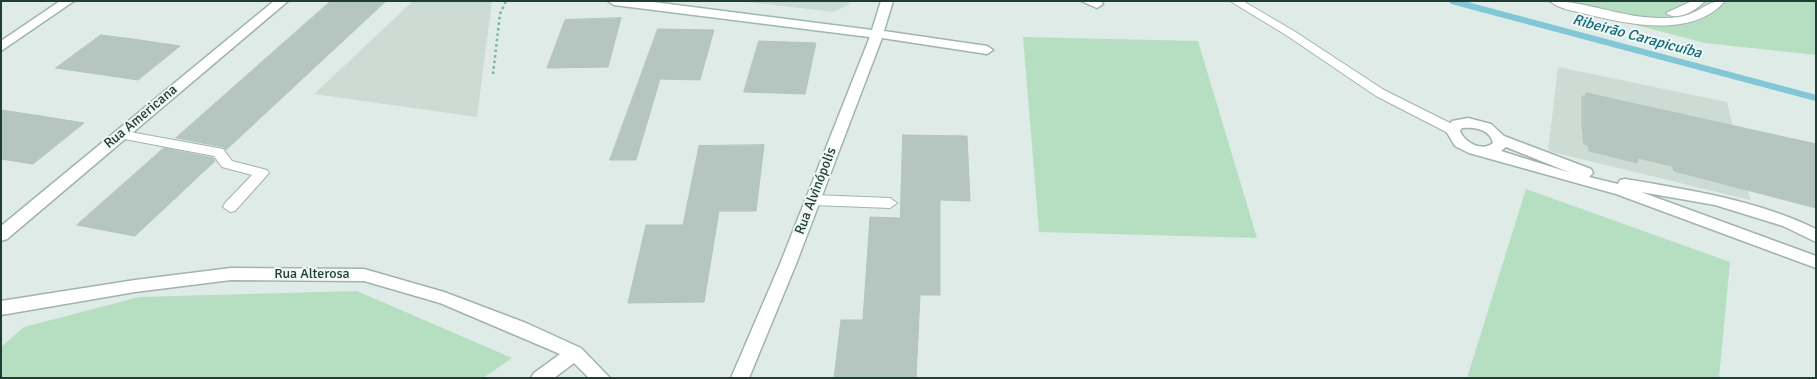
<!DOCTYPE html>
<meta charset="utf-8">
<style>
body{margin:0}
#map{position:relative;width:1817px;height:379px;overflow:hidden;background:#dfebe6;font-family:Signika,sans-serif}
canvas{display:block}
.frame{position:absolute;inset:0;border:2px solid #1f3d35;pointer-events:none}
</style>
<div id="map">
<canvas width="1817" height="379"></canvas>
<div class="frame"></div>
</div>
<script>
const context = document.querySelector('canvas').getContext('2d');
context.lineJoin = 'round';
function fillPath(path, color) { context.fillStyle = color; context.fill(path, 'evenodd'); }
function stroke(path, color, width, dash) { context.strokeStyle = color; context.lineWidth = width; context.lineCap = dash ? 'butt' : 'round'; context.setLineDash(dash || []); context.stroke(path); }
function drawText(font, color, halo, rows, align = 'center') {
  context.font = font + ' Signika,sans-serif'; context.lineWidth = 4; context.setLineDash([]); context.textBaseline = 'middle'; context.strokeStyle = halo; context.fillStyle = color; for (const [text, x, y, turn = 0] of rows) {
    context.save(); context.translate(x, y); context.rotate((+turn || 0) * Math.PI / 180); context.textAlign = isNaN(turn) ? turn : align; if (halo) context.strokeText(text, 0, 0); context.fillText(text, 0, 0); context.restore();
  }
}
const built = new Path2D(`
 M413 1H492L477 117 314 94Z
 M739 1H850L848 5 834 12Z
 M1558 67 1727 102 1750 200 1548 151Z`);
const green = new Path2D(`
 M1543 1H1816V55L1705 43Z
 M1023 37 1198 41 1257 238 1039 232Z
 M1526 189 1730 262 1719 378H1467Z
 M357 291 512 358 483 378H1V347L24 327 139 297Z`);
const stream = new Path2D(`
 M1452 1 1816 98`);
const building = new Path2D(`
 M331 1H386L226 150 223 147 176 138Z
 M621 18 608 67 547 68 565 20Z
 M658 29 714 30 700 80 660 79 636 160H610Z
 M101 35 140 40 180 46 138 80 56 68Z
 M759 41 816 43 805 94 744 92Z
 M1586 93 1816 144V208L1674 171 1672 166 1638 158 1637 163 1589 151 1588 145 1584 144 1582 127V96H1586Z
 M1 110 41 116 84 123 33 164 1 159Z
 M903 135 967 136 970 201 940 200V295H920L916 378H834L841 320H863L870 217 900 218Z
 M764 145 756 211H719L704 302 628 303 646 225H683L699 146Z
 M164 148 213 158 215 161 135 236 77 225Z`);
const path = new Path2D(`
 M493 74 500 14 506 1`);
const lane = new Path2D(`
 M1230 1H1243L1294 31 1384 90 1458 127 1459 130 1458 133H1448L1376 96 1286 35Z
 M1550 1C1588 1 1624 19 1664 18 1673 18 1682 17 1690 14 1705 8 1708 1 1725 1 1692 39 1628 24 1586 14 1575 11 1558 9 1550 1Z
 M1692 1H1705C1697 10 1677 22 1666 13Z
 M119 130 223 149 232 161 267 170 269 173 235 211 230 212 223 207 225 203 252 175 222 167 214 156 114 137 113 134Z
 M813 195 890 198 897 203 890 208 813 205 806 200Z`);
const street = new Path2D(`
 M60 1H74L1 51V41Z
 M274 1H288L7 239 1 241V226Z
 M1081 1H1101L1103 4 1097 8Z
 M877 30 987 46 993 50 987 54 882 38 796 264 749 378H731L780 264 871 34Z
 M1468 118 1491 124 1504 136 1591 169 1593 173 1589 177 1618 184 1620 180 1625 179C1690 190 1756 200 1816 229V242L1783 226 1715 205 1641 192 1816 256V268L1616 194 1469 153 1455 146 1446 131 1452 121ZM1462 128C1474 127 1490 129 1493 143 1482 152 1465 143 1460 131ZM1506 147 1571 173 1501 151Z
 M231 268 364 269 444 292 526 323 581 348 610 378H589L574 363 554 378H531L534 373 560 354 440 303 364 281 231 280 135 292 1 315V301L135 280Z`);
const secondary = new Path2D(`
 M608 1H645L872 30 881 1H893L883 34 877 38 614 5Z`);
const streetNames = [
 ["Rua Americana",141,117,-40],
 ["Rua Alvinópolis",816,191,-69],
 ["Rua Alterosa",312,274]
];
const waterNames = [
 ["Ribeirão Carapicuíba",1637,37,15]
];
fillPath(built, '#cddbd5');
fillPath(green, '#b6dfc1');
stroke(stream, '#82c7d6', 6);
fillPath(building, '#b4c6bf');
stroke(building, '#b1c5bd', 1);
stroke(lane, '#a2b3ad', 2);
stroke(street, '#a2b3ad', 3);
stroke(secondary, '#9db8af', 3);
stroke(path, '#7db2a2', 2.5, [2.5, 3]);
fillPath(lane, '#fff');
fillPath(street, '#fff');
fillPath(secondary, '#fff');
drawText('14px', '#1f3d35', '#eff8f4', streetNames);
drawText('italic 15px', '#14697d', '#eff8f4', waterNames);
</script>
